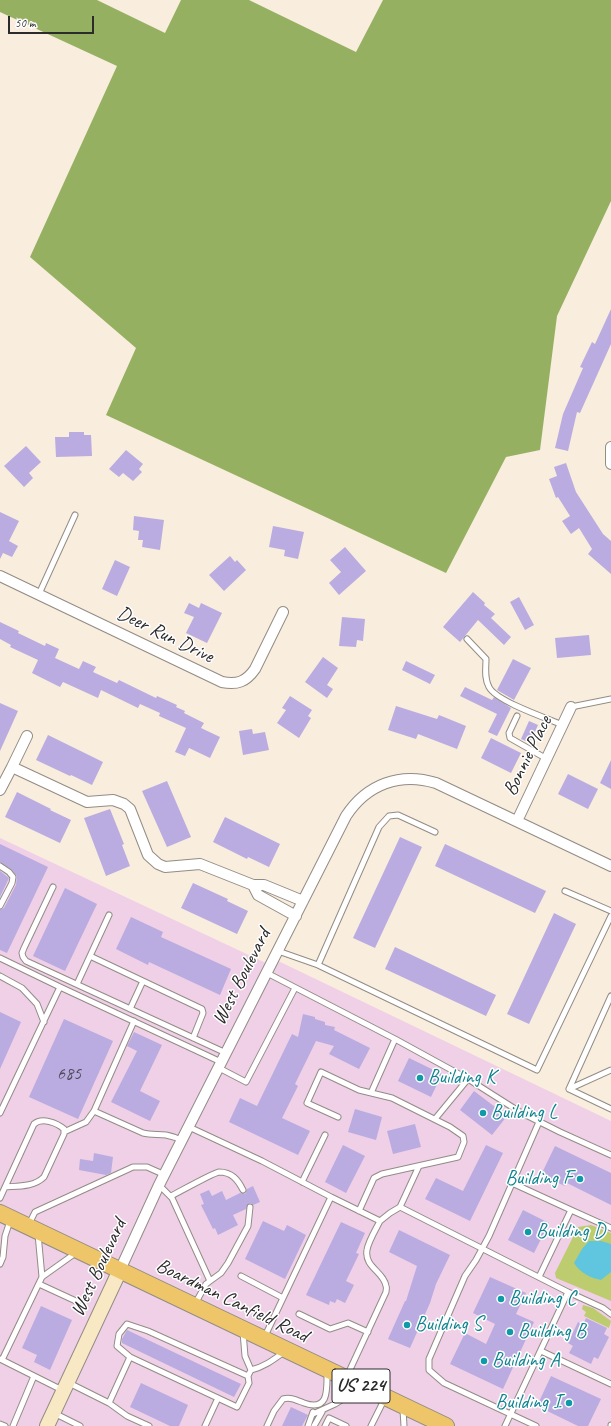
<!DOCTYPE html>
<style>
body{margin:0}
#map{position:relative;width:611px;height:1426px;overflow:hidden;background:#f9edde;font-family:Caveat,sans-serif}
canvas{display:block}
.scale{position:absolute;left:8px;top:16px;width:86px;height:18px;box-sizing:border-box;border:2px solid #2b2b2b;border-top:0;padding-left:5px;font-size:12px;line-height:14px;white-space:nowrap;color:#2b2b2b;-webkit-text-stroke:3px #fff;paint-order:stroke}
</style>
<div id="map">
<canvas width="611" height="1426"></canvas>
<div class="scale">50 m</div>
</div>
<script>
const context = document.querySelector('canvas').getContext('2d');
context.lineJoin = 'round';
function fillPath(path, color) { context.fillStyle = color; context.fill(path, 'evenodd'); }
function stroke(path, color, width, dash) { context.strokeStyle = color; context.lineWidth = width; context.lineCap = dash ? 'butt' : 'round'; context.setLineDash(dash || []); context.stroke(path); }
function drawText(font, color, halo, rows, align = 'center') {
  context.font = font + ' Caveat,sans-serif'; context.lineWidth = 3; context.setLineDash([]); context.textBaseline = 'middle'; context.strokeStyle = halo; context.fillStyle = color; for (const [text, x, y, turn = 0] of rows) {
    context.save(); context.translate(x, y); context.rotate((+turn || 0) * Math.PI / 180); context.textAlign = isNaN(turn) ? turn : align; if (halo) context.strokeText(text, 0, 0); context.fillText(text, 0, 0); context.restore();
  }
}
const built = new Path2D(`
 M0 838 270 965 274 959 611 1121V1426H0Z`);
const green = new Path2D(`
 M591 1225 611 1233V1301L556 1278 555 1273 578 1227Z
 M583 1305 593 1308 611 1321 609 1328 584 1316 586 1312 582 1309Z`);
const forest = new Path2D(`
 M0 0H97L165 33 181 0H249L356 52 383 0H611V201L557 316 540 450 506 457 446 573 106 415 136 348 30 257 117 66 0 12Z`);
const water = new Path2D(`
 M589 1241H601L611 1244V1272L601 1280C591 1278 580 1273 574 1263L582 1249Z`);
const building = new Path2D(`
 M611 309V344L580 413 577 412 568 451 555 448 563 414 583 368 580 367 592 342 595 344Z
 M69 432H84V435H91L92 456 56 457 55 437H69Z
 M26 446 41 462 29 473 33 478 24 487 4 466Z
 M126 450 143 464 139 469 142 472 133 481 123 473 119 477 109 469Z
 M566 463 576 492 603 534 611 541V574L588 554 592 549 579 528 571 534 562 521 570 516 558 497 556 498 549 479 557 476 554 467Z
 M0 512 19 521 9 541 18 546 12 557 3 553 0 559Z
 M134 516 164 520 160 550 142 547 143 540H138L139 531 133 530Z
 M273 526 304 532 298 559 284 556 285 550 269 547Z
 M345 547 366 571 339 595 329 583 341 572 330 560Z
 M230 556 235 562 237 560 246 570 224 591 209 575Z
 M115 560 130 567 117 596 102 589Z
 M473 592 485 603 484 605 495 614 491 618 511 637 504 645 478 620 460 642 443 627Z
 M519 597 534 625 525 630 510 602Z
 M189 603 199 608 201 603 222 613 207 643 186 633 194 617 184 613Z
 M342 617 365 619 363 641 357 640 356 647 339 646Z
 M0 622 19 631 18 633 45 646 46 643 59 649 55 658 79 669 83 661 96 667 93 672 117 683 119 680 156 698 157 696 177 705 176 707 185 711 184 713 204 723 201 728 220 737 210 758 189 748 185 756 175 752 186 728 159 716 160 713 140 704 138 708 101 690 98 698 63 682 60 687 32 673 38 660 10 647 11 645 0 639Z
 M589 635 591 655 557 658 555 638Z
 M323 657 338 668 327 685 333 689 327 698 305 682Z
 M513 659 531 668 514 700 497 690Z
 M406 661 435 675 430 684 402 670Z
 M465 687 492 700 494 697 511 708 497 736 488 732 497 714 460 696Z
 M290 696 312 710 308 716 311 718 299 738 277 723 286 710 282 708Z
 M0 703 18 711 0 751Z
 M396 706 437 719 439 715 466 726 457 749 418 734 416 739 388 730Z
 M529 721 538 725 530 743 521 739Z
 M252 729 253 734 265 732 269 750 243 755 239 731Z
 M48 735 103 762 92 785 71 775 70 776 36 760Z
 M491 738 521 753 511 773 481 758Z
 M611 760V789L600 783Z
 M568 774 598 789 588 809 558 794Z
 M167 781 191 837 167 847 142 791Z
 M17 792 51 809 50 810 71 820 60 843 5 817Z
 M110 809 124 844 122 845 130 866 106 876 84 818Z
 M225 817 280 844 269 867 248 857 247 859 213 842Z
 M400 837 422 847 375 948 353 938Z
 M0 844 48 867 7 953 0 950V910L4 908 16 885 17 876 11 869 0 862Z
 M445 844 546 891 535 913 435 866Z
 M0 871 9 878 0 897Z
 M193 883 228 899 227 901 248 911 237 934 181 908Z
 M65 888 97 904 65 971 33 956Z
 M554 913 576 924 529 1024 507 1014Z
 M131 917 163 932 161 937 231 969 220 995 149 962 148 965 116 949Z
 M395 947 496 995 486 1016 385 969Z
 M0 1012 21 1022 0 1069Z
 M303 1014 315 1017V1019L325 1022V1025L335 1027 334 1030 370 1048 359 1069 329 1054 334 1046 316 1041 295 1084 298 1086 282 1118 310 1131 298 1155 229 1122 240 1098 257 1106 292 1034 298 1037Z
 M64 1019 113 1041 78 1119 29 1097Z
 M134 1032 162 1045 140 1091 160 1101 150 1121 111 1102 137 1051 127 1046Z
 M409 1058 442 1074 431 1097 398 1081Z
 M474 1091 507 1116 492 1135 460 1110Z
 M355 1109 382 1117 376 1140 348 1132Z
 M415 1124 421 1147 393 1154 387 1131Z
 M343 1145 365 1156 346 1193 325 1182Z
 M486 1145 503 1153 470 1221 425 1199 436 1178 463 1191Z
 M555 1146 611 1173V1205L567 1183 565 1186 541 1175Z
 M94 1153 113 1157 111 1173 106 1175 79 1170 80 1159 93 1161Z
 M253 1186 260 1202 253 1205 251 1203 248 1204 246 1209 233 1215 238 1225 218 1235 215 1228 213 1229 201 1205 204 1204 200 1194 209 1190 212 1196 222 1191 226 1200 240 1193 245 1194 247 1189Z
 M523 1210 549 1223 534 1253 508 1240Z
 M263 1221 284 1231 287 1225 306 1235 285 1279 245 1259Z
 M341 1222 365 1233 356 1253 359 1254 346 1281 354 1285 345 1303 337 1299 335 1303 330 1301 329 1305 306 1295Z
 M399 1230 450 1255 436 1284 430 1303 410 1348 388 1339 405 1301H406L417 1266 389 1252Z
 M490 1277 526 1293 516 1314 534 1322 503 1389 450 1364 465 1333 486 1344 495 1324 473 1313Z
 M41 1306 72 1320 50 1370 34 1362 37 1355 22 1348Z
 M586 1318 607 1328 604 1334 609 1337 598 1359 594 1357 591 1364 569 1353 573 1346 568 1343 578 1322 583 1325Z
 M127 1330 241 1384 234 1397 122 1343V1339Z
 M551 1376 601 1399 588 1426H578L537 1406Z
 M141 1383 188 1405 179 1426H170L130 1407Z
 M291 1407 308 1415 302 1426H282Z`);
const lane = new Path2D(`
 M39 594 75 515
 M467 639 486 659C486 668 484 678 489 687 496 701 546 718 563 725
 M571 707 611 699
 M517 716 509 733 510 738 547 759
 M0 866 9 872 13 877 12 883 0 906
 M53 887 24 948 22 953 23 957 26 961 226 1053
 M565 891 611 911
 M278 951 318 965 537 1070 611 916
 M90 956 202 1009 203 1013 193 1038
 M0 958 60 987
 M318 965 379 827 389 816 398 815 435 832
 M267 973 395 1039 371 1093
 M0 976 22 988 37 1004 44 1022
 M77 984 109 915
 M611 996 569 1089 611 1109
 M130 1009 143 981
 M395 1039 468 1079 435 1119
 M219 1068 246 1082 295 988
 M468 1079 520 1112 560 1132 611 1155
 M569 1089 611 1070
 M94 1111 134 1021
 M0 1113 60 987 221 1062
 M338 1117 307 1103 321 1072 359 1090 392 1098 450 1127 463 1136 464 1142 458 1157 382 1174 374 1178 359 1211
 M189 1127 262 1161 331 1197 265 1336
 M64 1132 86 1122 94 1111 143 1133C151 1135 158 1134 166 1135 172 1136 177 1138 182 1141
 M302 1182 325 1135
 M512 1183 571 1210
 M159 1185 172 1198 210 1281
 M171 1196C179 1192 213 1173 219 1172 232 1172 238 1180 243 1190
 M331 1197 380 1221C376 1229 368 1242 367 1250 364 1267 384 1272 386 1286 387 1288 386 1290 386 1292L347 1376
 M0 1198 34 1124C42 1117 57 1123 64 1129V1134L44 1177C34 1187 18 1186 5 1187
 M400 1207 568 1292 505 1426
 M380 1221 390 1213 400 1207 419 1166
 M29 1224 35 1212 133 1167H147L165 1175
 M38 1234 42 1277
 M0 1264 3 1257 5 1236 10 1221
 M241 1276 283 1298
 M539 1277 571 1210 611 1228
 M39 1284 78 1302
 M568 1292 603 1308 611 1314
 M195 1304 206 1284 221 1273 228 1263 248 1226 250 1207
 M299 1314 330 1329 348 1323 368 1332
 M243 1332 245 1356 251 1370
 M541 1351 611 1384
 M130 1357 237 1407 249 1383 248 1376 251 1370C264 1367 273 1360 284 1352
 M0 1359 62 1390
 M2 1360 42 1277 77 1252
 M69 1383 109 1403 127 1416 149 1426
 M109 1403 130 1357 117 1346 119 1334 127 1324 148 1331 248 1376
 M403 1410 404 1426
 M54 1413 80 1426
 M313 1414 335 1404 361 1388
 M0 1424 5 1426
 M13 1426 34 1376
 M205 1426 218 1398
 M267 1426 274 1411 283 1399C291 1397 296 1400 304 1403 329 1412 327 1390 327 1372
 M308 1426 313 1412
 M314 1426 322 1412
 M325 1426 329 1418 346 1426
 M371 1426 385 1398
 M536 1426 444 1383 429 1370V1359L465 1276 476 1260 489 1236 539 1122
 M611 1426V1425`);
const street = new Path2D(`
 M611 447V464
 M0 576 222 682C237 685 246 682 255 669L283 612
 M12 767 27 736
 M0 790 12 767 87 802 113 800 124 804 130 809 148 855 158 864 165 867 200 864 253 885H264L303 901
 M517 821 571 707
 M253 885 258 895 296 916
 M120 1270 159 1185 346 816C367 784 400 772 436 783L611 866`);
const secondary = new Path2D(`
 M47 1426 120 1270`);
const primary = new Path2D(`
 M0 1213 446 1426`);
const markers = [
 [420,1078,4,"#0f9aa8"],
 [483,1113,4,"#0f9aa8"],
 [580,1179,4,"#0f9aa8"],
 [528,1232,4,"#0f9aa8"],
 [501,1299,4,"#0f9aa8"],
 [407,1325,4,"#0f9aa8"],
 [510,1332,4,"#0f9aa8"],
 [484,1361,4,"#0f9aa8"],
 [569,1403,4,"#0f9aa8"]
];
const numberNames = [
 ["685",69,1074]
];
const shields = [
 [361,1386,58]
];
const shieldNames = [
 ["US 224",361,1386]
];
const streetNames = [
 ["Deer Run Drive",165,635,26],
 ["Bonnie Place",528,756,-64],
 ["West Boulevard",242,977,-63],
 ["West Boulevard",99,1268,-65],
 ["Boardman Canfield Road",232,1301,26]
];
const cultureNames = [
 ["Building K",428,1078],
 ["Building L",491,1113],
 ["Building F",572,1179,"right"],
 ["Building D",536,1232],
 ["Building C",509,1299],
 ["Building S",415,1325],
 ["Building B",518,1332],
 ["Building A",492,1361],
 ["Building I",561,1403,"right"]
];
fillPath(built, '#efd0e7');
fillPath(green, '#bdcc6e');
fillPath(forest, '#96b061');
fillPath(water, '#60c5de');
fillPath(building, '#baace0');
stroke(lane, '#928c84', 7);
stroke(street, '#928c84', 12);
stroke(secondary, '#928c84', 16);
stroke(primary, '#928c84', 18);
stroke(lane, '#fff', 5);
stroke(street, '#fff', 10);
stroke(secondary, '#f8e8c3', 14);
stroke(primary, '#eec569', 16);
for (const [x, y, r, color] of markers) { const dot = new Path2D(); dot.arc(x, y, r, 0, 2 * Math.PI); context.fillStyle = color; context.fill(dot); stroke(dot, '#fff', 1.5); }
drawText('18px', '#4f4b58', null, numberNames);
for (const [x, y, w] of shields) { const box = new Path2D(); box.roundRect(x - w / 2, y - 17, w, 34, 3); context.fillStyle = '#fff'; context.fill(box); stroke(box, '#2b2b2b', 1); }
drawText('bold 19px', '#2b2b2b', null, shieldNames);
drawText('20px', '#2b2b2b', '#fff', streetNames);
drawText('20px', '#0d838f', '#fff', cultureNames, 'left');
</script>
